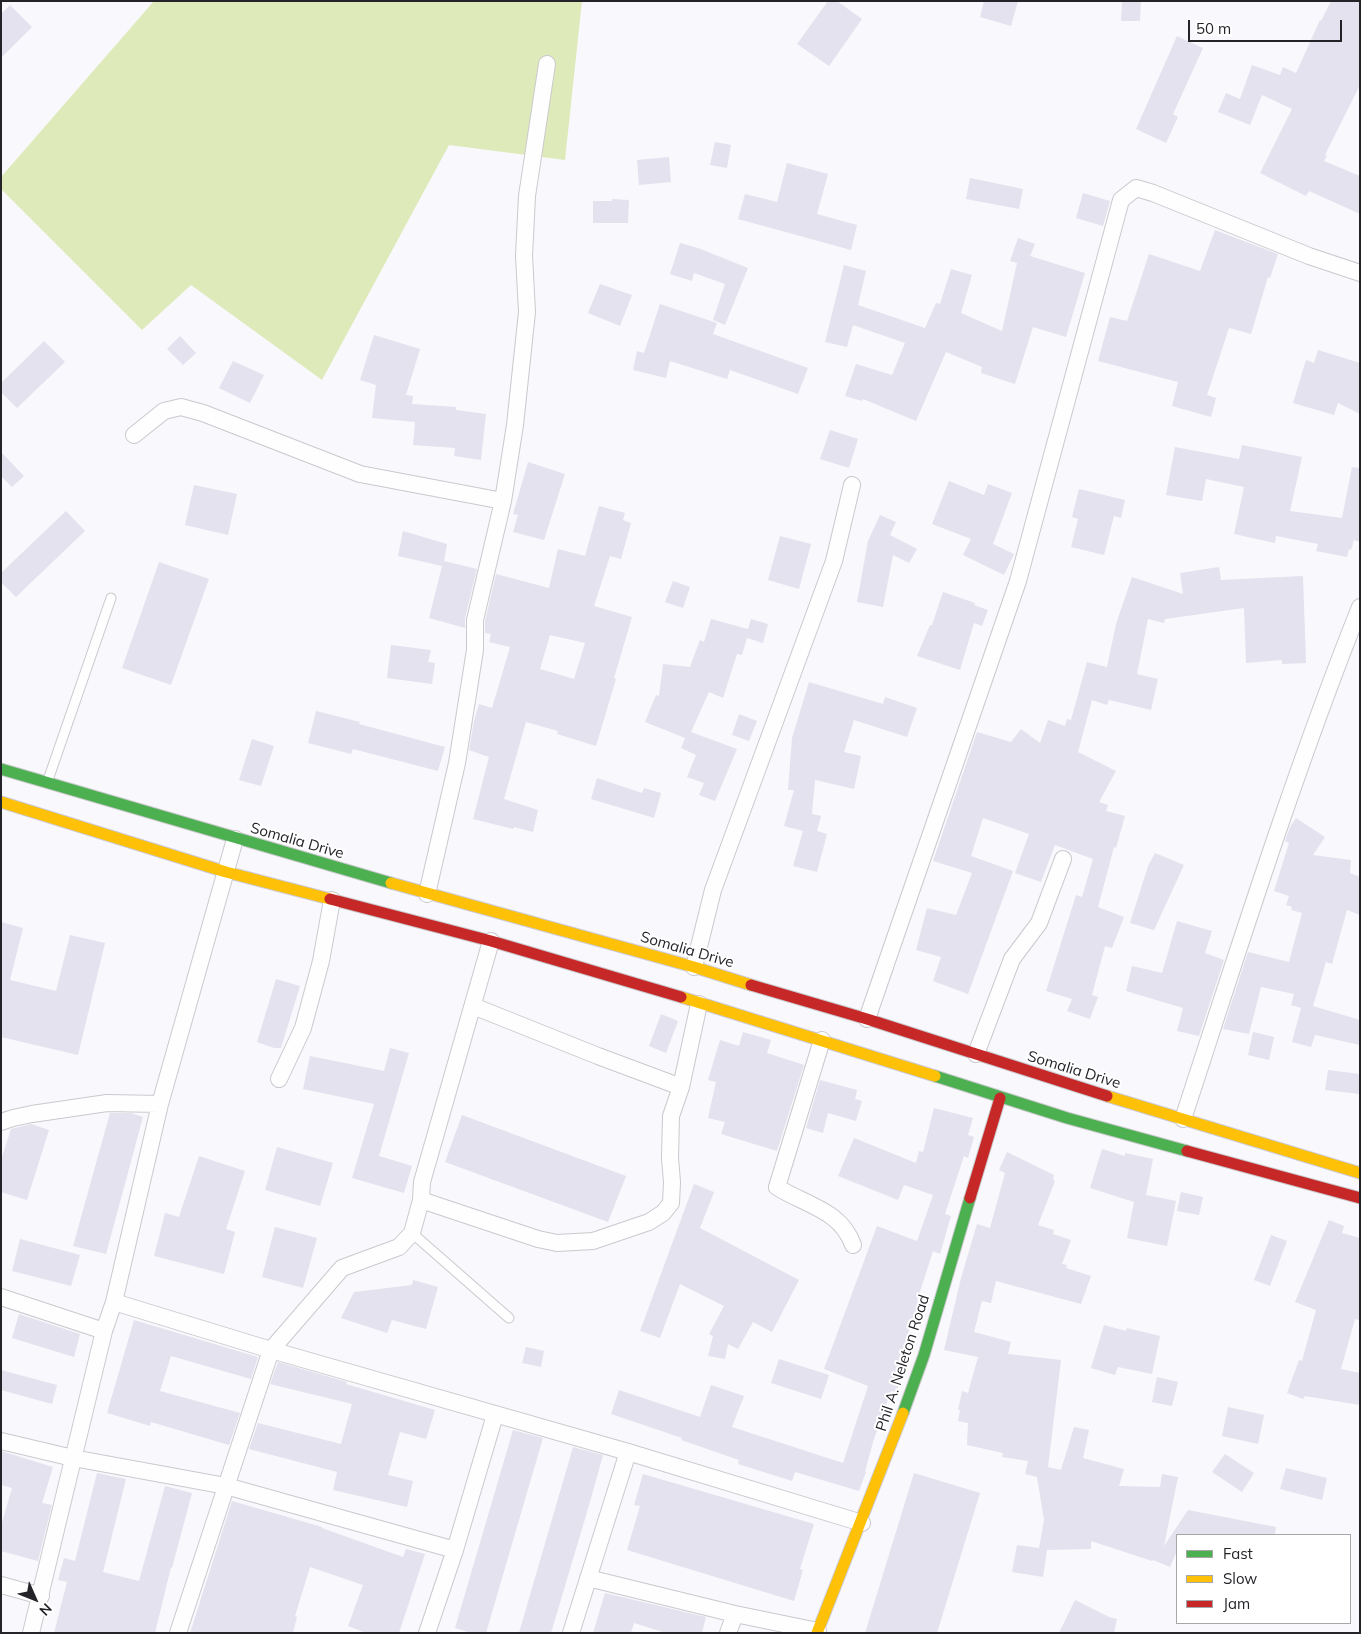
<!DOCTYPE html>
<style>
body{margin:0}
#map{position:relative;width:1361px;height:1634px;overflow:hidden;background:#f9f8fc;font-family:Mulish,sans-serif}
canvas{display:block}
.frame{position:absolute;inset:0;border:2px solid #242328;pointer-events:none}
.legend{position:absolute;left:1176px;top:1534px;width:175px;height:90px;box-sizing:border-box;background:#fff;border:1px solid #a7a7a9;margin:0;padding:6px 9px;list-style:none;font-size:15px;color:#242328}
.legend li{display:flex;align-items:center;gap:10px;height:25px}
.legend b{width:25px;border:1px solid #a7a7a9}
.north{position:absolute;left:10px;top:1574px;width:50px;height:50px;-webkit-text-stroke:4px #fff;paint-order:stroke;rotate:134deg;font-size:14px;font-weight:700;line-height:20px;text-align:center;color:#242328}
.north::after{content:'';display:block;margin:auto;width:18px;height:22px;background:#242328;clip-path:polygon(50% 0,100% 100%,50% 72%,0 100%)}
.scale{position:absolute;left:1188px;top:20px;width:154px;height:22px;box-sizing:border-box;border:2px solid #242328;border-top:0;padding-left:6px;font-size:15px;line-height:18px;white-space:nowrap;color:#242328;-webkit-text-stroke:4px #fff;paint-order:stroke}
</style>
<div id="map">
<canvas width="1361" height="1634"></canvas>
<div class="frame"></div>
<ul class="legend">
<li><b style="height:6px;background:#4caf50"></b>Fast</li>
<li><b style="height:6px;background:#ffc107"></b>Slow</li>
<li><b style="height:6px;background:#c62828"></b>Jam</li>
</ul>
<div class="north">N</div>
<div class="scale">50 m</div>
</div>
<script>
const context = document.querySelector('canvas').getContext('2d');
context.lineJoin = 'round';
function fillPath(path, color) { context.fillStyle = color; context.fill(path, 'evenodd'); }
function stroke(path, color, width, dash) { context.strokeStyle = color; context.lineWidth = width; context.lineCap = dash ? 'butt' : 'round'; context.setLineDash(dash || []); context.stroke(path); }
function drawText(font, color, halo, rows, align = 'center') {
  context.font = font + ' Mulish,sans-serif'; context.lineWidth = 4; context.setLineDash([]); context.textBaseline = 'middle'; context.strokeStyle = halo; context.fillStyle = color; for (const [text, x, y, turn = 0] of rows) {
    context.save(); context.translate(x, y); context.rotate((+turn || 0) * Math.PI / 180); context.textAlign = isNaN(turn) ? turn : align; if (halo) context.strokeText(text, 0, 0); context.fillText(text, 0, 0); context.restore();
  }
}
const green = new Path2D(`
 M154 1H582L565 160 449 145 322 380 191 285 142 330 1 189V177Z`);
const building = new Path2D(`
 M828 1H837L862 19 829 66 797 44Z
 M984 1H1018L1011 26 980 17Z
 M1122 1H1141L1140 21H1121Z
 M1331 1H1360V85L1325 155 1327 156 1324 161 1360 176V214L1309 191 1306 196 1260 173 1292 109 1262 95 1250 125 1218 112 1226 93 1240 99 1252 65 1280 75 1283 67 1296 73 1320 20 1321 21Z
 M10 5 32 27 1 58V14Z
 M1177 36 1203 48 1173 114 1178 117 1166 143 1136 129Z
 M715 142 731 145 727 168 710 165Z
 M669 157 671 182 639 185 637 160Z
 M787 163 828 174 817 214 857 225 851 250 738 219 745 194 777 202Z
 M970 178 1023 189 1019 209 966 199Z
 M1083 193 1110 201 1103 226 1076 218Z
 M612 199 629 200 628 223H593V201H612Z
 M1215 230 1278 254 1270 278 1268 277 1251 334 1229 328 1207 395 1216 398 1211 417 1172 406 1178 382 1098 361 1110 317 1127 321 1149 254 1200 271Z
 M1018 238 1035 244 1030 256 1085 273 1066 337 1033 327 1015 384 981 373 982 367 946 352 916 421 863 399 862 401 845 396 856 364 892 375 905 343 853 325 847 347 825 342 844 265 866 271 858 305 925 328 936 303 940 304 951 269 972 275 961 313 1002 331 1017 263 1010 261Z
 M680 243 698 248 748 268 725 325 713 320 725 284 694 273 692 281 670 274Z
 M600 284 632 295 620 326 588 313Z
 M660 304 717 323 713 334 808 368 798 394 730 370 727 379 670 361 666 378 633 370 637 351 644 353Z
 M374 335 420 349 406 395 413 396 412 404 456 407V410L486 414 481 460 454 456 455 448 413 445 415 422 372 418 376 385 360 380Z
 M180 336 196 353 183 365 167 349Z
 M44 341 65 362 17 408 1 392V383Z
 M1318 350 1360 363V414L1338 403 1334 415 1293 403 1306 360 1314 363Z
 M233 361 264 375 250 403 219 388Z
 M830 430 858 439 849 468 820 459Z
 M1242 445 1302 457 1290 511 1342 518 1352 467 1360 468V542L1354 540 1351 550 1349 549 1347 557 1316 551 1318 544 1276 536 1275 543 1234 534 1244 487 1206 479 1202 501 1166 495 1175 447 1239 459Z
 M1 452 24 476 12 487 1 476Z
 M528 462 565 474 544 540 513 532 518 515 513 514Z
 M949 481 984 495 988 484 1012 493 993 544 1014 554 1004 575 963 555 971 539 932 524Z
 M194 485 237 494 228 535 185 525Z
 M1079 489 1125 500 1121 518 1114 516 1104 555 1071 547 1078 519 1072 517Z
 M599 506 625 513 623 520 631 523 621 559 610 556 594 606 632 617 614 678 616 679 596 746 557 734 558 731 526 722 504 799 538 810 533 832 514 827 513 829 473 819 489 757 469 750 474 721 479 704 492 708 510 647 489 642 491 634 485 633V621L496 574 549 588 558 549 585 556ZM550 635 585 643 574 679 540 669Z
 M66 511 85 531 16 597 1 582V573Z
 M880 515 896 522 890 535 917 549 909 563 893 555 883 607 857 602 868 541Z
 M403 531 447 544 444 561 477 569 465 618V628L429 618 442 566 398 556Z
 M780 536 811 544 799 589 768 580Z
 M159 562 209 579 171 685 122 668Z
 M1219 567 1221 580 1303 576 1306 663 1282 664V660L1246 663 1244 608 1165 619 1164 623 1148 619 1137 674 1158 679 1151 710 1109 700 1107 705 1092 700 1078 752 1116 771 1099 802 1108 805 1106 811 1125 816 1116 848 1114 847 1098 907 1124 917 1112 948 1105 946 1092 995 1098 997 1090 1019 1067 1011 1072 999 1046 991 1076 895 1082 897 1093 859 1055 845 1041 882 1015 873 1029 834 983 818 971 856 1013 871 968 994 933 981 941 957 916 950 927 908 956 915 972 873 933 861 977 732 1011 742 1021 729 1040 743 1048 720 1065 726 1067 719 1071 720 1087 662 1107 667 1116 624 1132 577 1183 594 1180 573Z
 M673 581 690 587 683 608 665 602Z
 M943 592 975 603 974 605 988 610 982 626 974 623 960 670 917 656 930 625H932Z
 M711 619 748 629 751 619 768 624 763 643 747 638 742 655 737 654 723 698 709 692 691 732 737 749 715 801 699 795 704 783 687 777 696 755 681 748 685 738 645 722 656 695 659 696 663 664 690 667 700 640 704 642Z
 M391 645 431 650 428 662 435 663 432 684 387 678Z
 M809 682 883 704 885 697 917 708 907 737 854 720 844 752 861 756 854 789 815 780 812 814 821 816 817 831 827 834 817 872 793 866 803 831 784 826 794 790H788L792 738Z
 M316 711 360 722 359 724 445 747 438 771 353 749 351 754 308 743Z
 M739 714 757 721 749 741 732 735Z
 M252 739 274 746 261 786 239 780Z
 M597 778 642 793 644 788 661 793 654 818 591 799Z
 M1296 818 1325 837 1313 855 1351 860 1350 873 1360 877V915L1347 910 1332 964 1326 962 1313 1006 1360 1020V1045L1315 1035 1311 1047 1292 1042 1301 1008 1291 1005 1294 994 1261 987 1249 1034 1223 1029 1248 952 1289 962 1302 913 1291 910 1292 907 1286 905 1289 896 1274 891 1289 843 1285 841 1290 827Z
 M1155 853 1184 865 1154 930 1130 923 1148 866Z
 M1177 921 1212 931 1205 953 1224 960 1199 1036 1177 1031 1183 1008 1126 991 1132 966 1162 973Z
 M1 922 23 928 10 980 56 991 70 935 105 943 78 1055 1 1037Z
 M276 979 300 986 281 1048H274L257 1042Z
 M661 1014 678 1021 666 1053 649 1046Z
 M743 1032 771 1040 767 1053 804 1065 777 1151 721 1134 725 1122 708 1118 716 1082 708 1080 720 1040 739 1046Z
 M1253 1032 1274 1037 1269 1060 1248 1055Z
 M390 1048 409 1053 379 1156 412 1166 404 1193 352 1178 374 1104 303 1089 310 1056 384 1071Z
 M1328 1070 1360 1074V1094L1325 1090Z
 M820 1080 857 1090 855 1099 862 1101 856 1121 828 1113 823 1133 806 1128Z
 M934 1108 973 1118 968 1135 974 1137 968 1158 964 1156 945 1214 951 1216 940 1254 933 1251 917 1301 919 1302 907 1336 912 1337 900 1383 896 1392 891 1391 873 1442 865 1472H866L859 1491 795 1472 792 1481 738 1464 739 1460 681 1440 682 1438 611 1414 619 1390 700 1417 711 1385 744 1396 732 1427 843 1463 868 1386 824 1369 877 1226 917 1241 933 1195 904 1185 898 1200 838 1176 854 1138 916 1163 919 1151 923 1152Z
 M110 1113H131L143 1117 106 1254 73 1246Z
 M462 1115 626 1176 608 1222 445 1162Z
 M31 1124 49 1130 27 1200 1 1192V1160L11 1129Z
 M277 1147 333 1163 320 1206 265 1190Z
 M1102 1149 1125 1156V1153L1153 1159 1146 1195 1176 1201 1167 1246 1127 1238 1134 1202 1090 1188Z
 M1007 1152 1054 1175 1053 1180 1055 1181 1038 1225 1054 1230 1053 1234 1071 1240 1062 1264 1067 1265 1066 1268 1091 1276 1081 1304 996 1281 991 1303 982 1301 974 1332 1011 1342 1008 1354 1061 1360 1048 1467 1061 1470 1074 1427 1089 1430 1083 1458 1124 1469 1119 1486 1160 1487 1162 1474 1178 1477 1164 1546 1188 1510 1276 1527 1275 1535H1177V1551L1170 1567 1153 1560 1152 1561 1091 1541V1549L1045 1550H1047L1043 1577 1012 1572 1017 1545 1039 1548 1044 1520 1037 1477 1025 1474 1028 1461 1002 1457 1003 1453 967 1445 968 1423 958 1421 960 1410H958L962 1391 968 1393 978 1357 944 1350 961 1278 977 1224 990 1228 1005 1173 999 1170Z
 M199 1156 245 1171 226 1229 235 1232 224 1274 154 1256 165 1213 179 1217Z
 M694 1184 714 1192 700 1228 799 1280 772 1332 753 1322 738 1349 728 1344 725 1359 708 1356 713 1336 709 1334 724 1306 680 1284 660 1338 640 1331Z
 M1181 1192 1203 1197 1199 1215 1177 1211Z
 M1329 1220 1344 1226 1342 1233 1360 1238V1320L1355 1319 1341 1369 1360 1373V1405L1305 1396 1303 1399 1287 1393 1299 1360 1302 1361 1316 1310 1295 1302Z
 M275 1227 317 1238 303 1288 262 1277Z
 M1271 1235 1287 1241 1270 1286 1254 1280Z
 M20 1239 80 1255 71 1286 12 1271Z
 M413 1280 438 1287 426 1329 392 1320 387 1333 341 1318 354 1292 412 1285Z
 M19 1314 80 1334 74 1357 12 1338Z
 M134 1320 258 1357 251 1379 171 1356 160 1391 240 1413 229 1445 151 1422 150 1426 107 1413Z
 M1104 1325 1126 1331 1127 1328 1160 1336 1152 1374 1118 1367 1115 1375 1091 1368Z
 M526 1347 544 1351 541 1367 522 1363Z
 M779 1359 829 1375 821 1399 771 1383Z
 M278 1362 347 1382 346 1384 435 1410 426 1439 400 1432 388 1475 413 1481 407 1507 333 1490 337 1472 249 1449 258 1423 341 1444 352 1404 270 1384Z
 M1 1370 57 1385 52 1404 1 1390Z
 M1157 1377 1178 1382 1172 1406 1152 1402Z
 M1228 1407 1264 1415 1258 1444 1222 1436Z
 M513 1430 543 1438 486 1633H471L455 1628Z
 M573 1447 603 1455 590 1502 551 1633H519Z
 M1 1451 53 1467 42 1503 52 1505 38 1561 1 1551V1526L12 1488 1 1485Z
 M1225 1454 1254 1473 1242 1492 1212 1472Z
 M1286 1468 1327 1478 1322 1500 1280 1489Z
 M97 1473 126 1479 103 1572 139 1581 165 1486 192 1493 172 1568 171 1567 155 1633H54L67 1582 58 1580 64 1558 75 1561Z
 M914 1473 980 1493 937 1633H865Z
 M643 1474 814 1524 800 1569 803 1570 794 1601 627 1550 640 1506 634 1505Z
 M232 1501 322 1527V1528L403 1557 406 1549 425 1554 399 1633H366L348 1626 363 1585 310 1567 295 1616 297 1617 293 1633H190Z
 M605 1593 706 1617 702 1633H666L634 1623 631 1633H593Z
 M1075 1600 1109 1617 1117 1619 1114 1633H1059Z`);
const lane = new Path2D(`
 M48 780 111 598
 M412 1233 509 1318`);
const street = new Path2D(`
 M134 435 164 411 181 407 203 413 360 474 503 501
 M427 894 457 763 475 650V620L503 501 515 425 527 312 524 256 527 196 547 64
 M694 967 713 890 834 561 852 485
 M473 1006 598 1056 681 1087
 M867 1019 1018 581 1121 200 1136 188 1153 193 1309 256 1360 273
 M822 1040 777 1187C805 1205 841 1210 853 1245
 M976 1054 1012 959 1039 923 1063 859
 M279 1079 303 1028 321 961 332 900
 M1183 1119C1239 948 1293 775 1360 607
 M1 1122 13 1118 32 1114 107 1103 160 1104
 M421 1200 538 1239 557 1243 593 1241 649 1222 663 1213 671 1203 672 1182 670 1158 671 1116 681 1087 699 1004
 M1 1297 104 1331
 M114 1302 271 1350 628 1452 862 1523
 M1 1441 73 1458 226 1486 455 1550
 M588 1578 735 1614 818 1631
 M1 1585 41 1596
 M31 1633 104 1331 114 1302 160 1104 235 839
 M178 1633 271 1350 342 1268 399 1247 412 1233 421 1200 422 1182 491 941
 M427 1633 455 1550 495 1415
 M571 1633 628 1452
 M728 1633 735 1614`);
const fast = new Path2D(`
 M1 769 391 883
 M935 1076 1067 1118 1187 1151
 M903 1413 924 1355 970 1198`);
const slow = new Path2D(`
 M1 802 226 872 330 899
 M391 883 694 967 751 985
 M681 997 935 1076
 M1107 1096 1360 1173
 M817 1633 903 1413`);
const jam = new Path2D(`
 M330 899 491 941 681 997
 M751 985 867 1019 1107 1096
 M1187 1151 1360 1198
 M970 1198 1000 1098`);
const streetNames = [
 ["Somalia Drive",297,841,16],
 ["Somalia Drive",687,950,16],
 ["Somalia Drive",1074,1070,17],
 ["Phil A. Neleton Road",903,1363,-72]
];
fillPath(green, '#deeaba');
fillPath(building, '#e3e2ee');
stroke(lane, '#cac9cd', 11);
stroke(street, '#cac9cd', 18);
stroke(fast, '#cac9cd', 13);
stroke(slow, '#cac9cd', 13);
stroke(jam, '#cac9cd', 13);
stroke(lane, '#fefeff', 9);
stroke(street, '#fefeff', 16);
stroke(fast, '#4caf50', 11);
stroke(slow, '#ffc107', 11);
stroke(jam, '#c62828', 11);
drawText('15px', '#242328', '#fff', streetNames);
</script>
